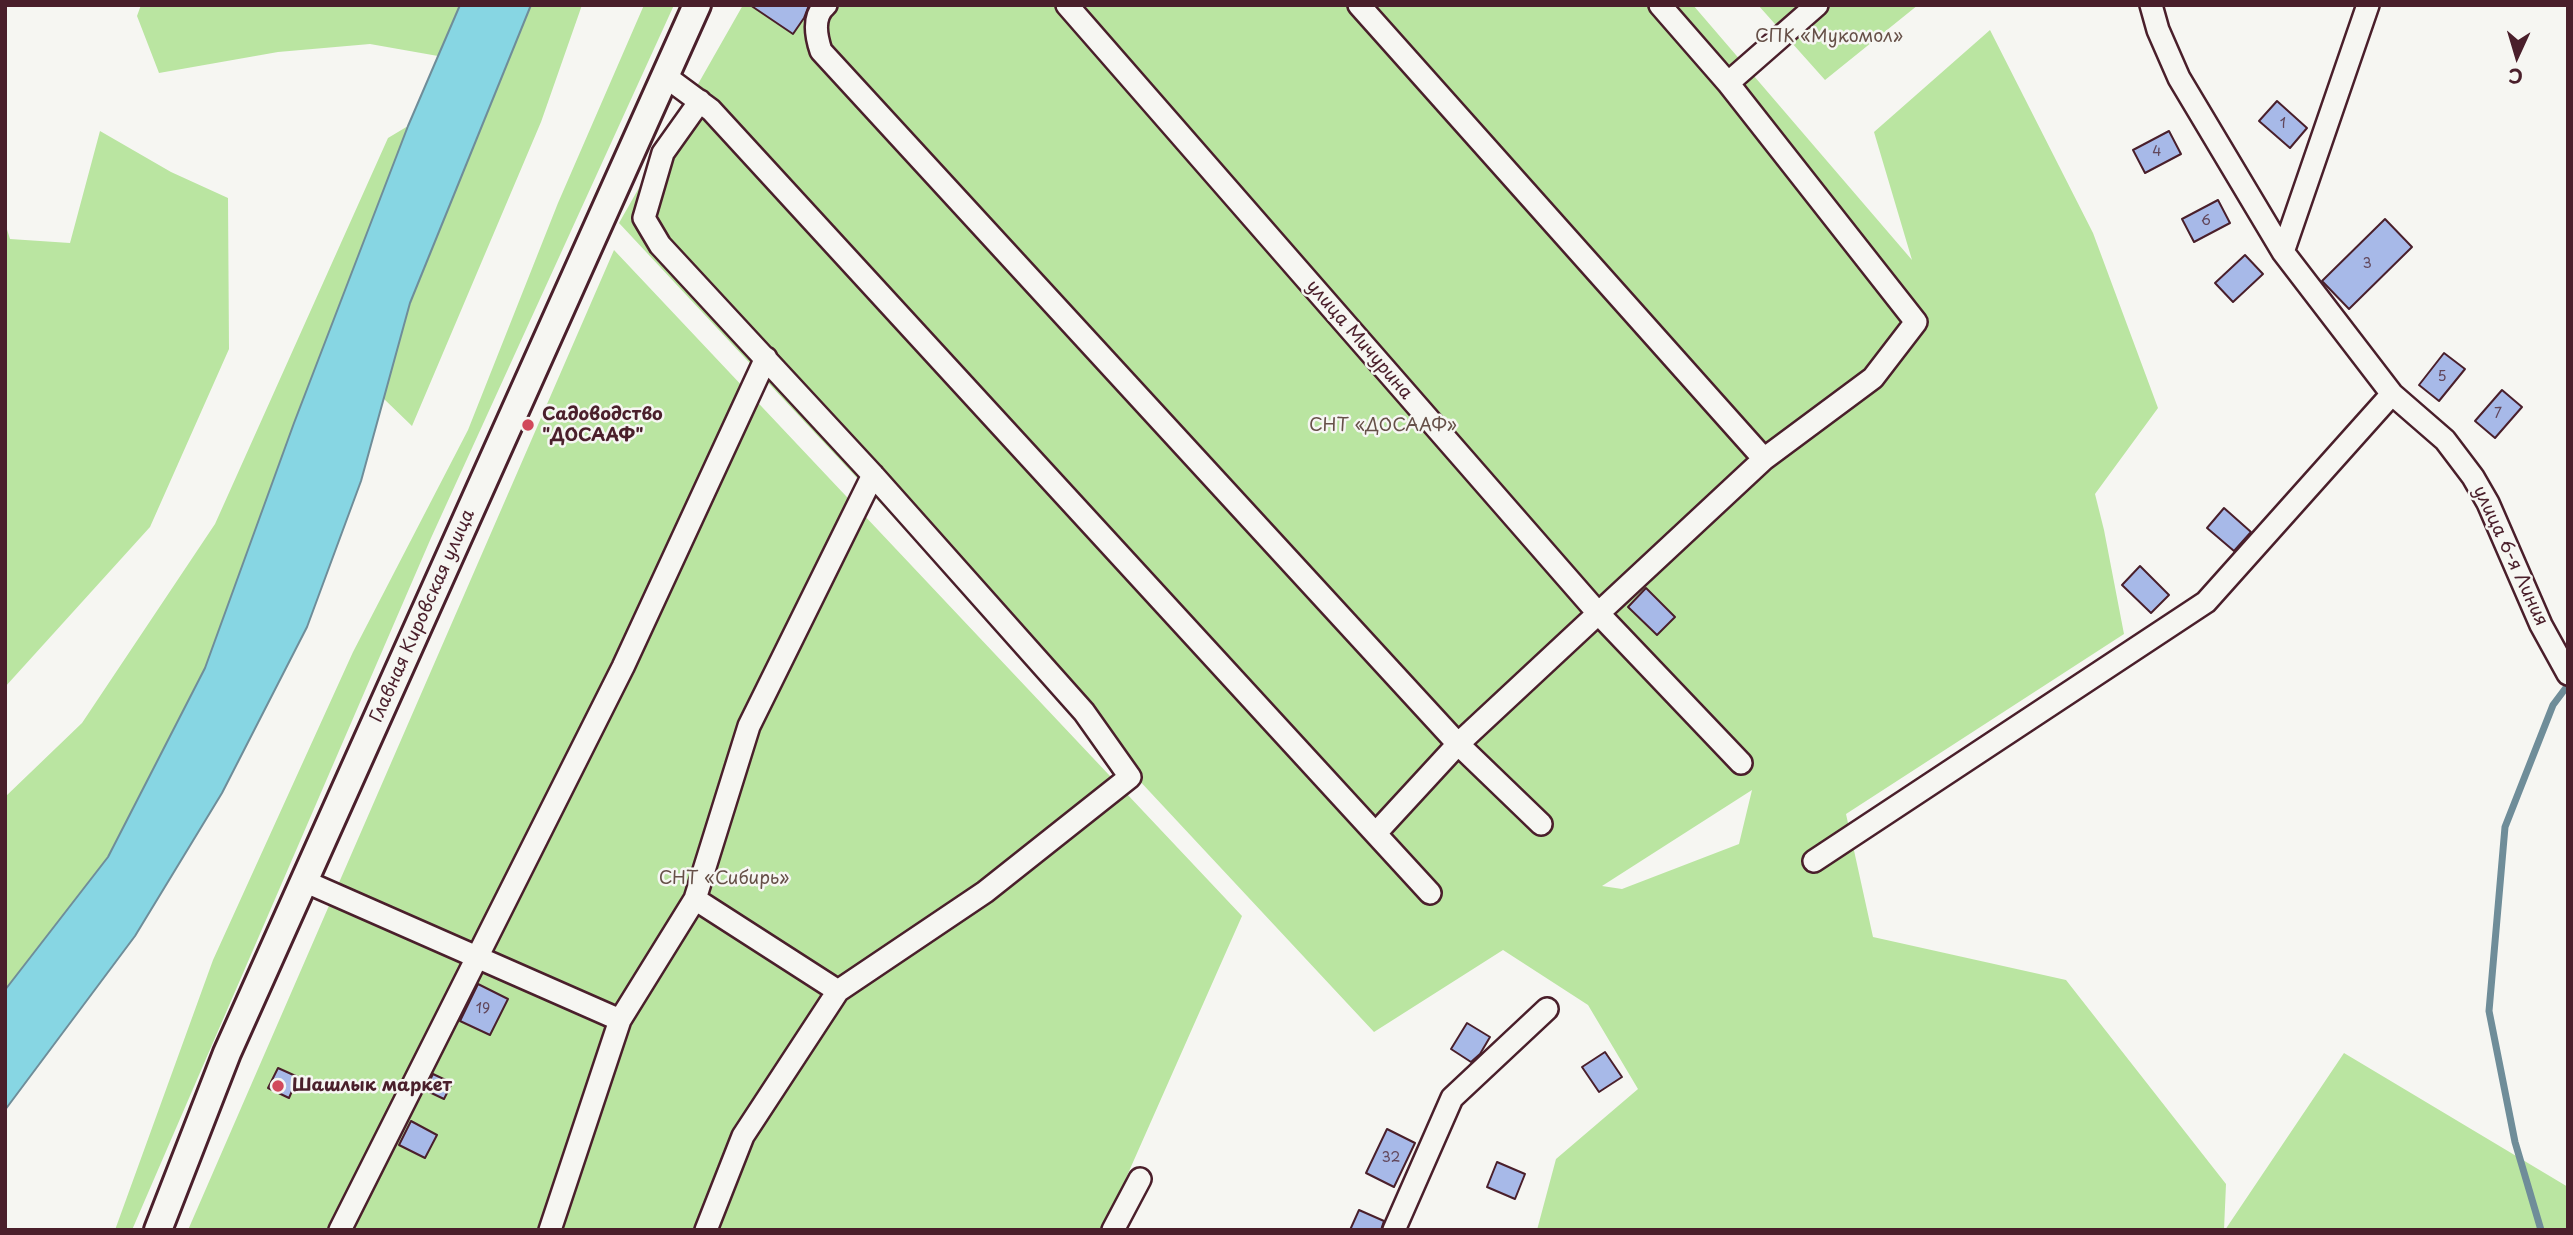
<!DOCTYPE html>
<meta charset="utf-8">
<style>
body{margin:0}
#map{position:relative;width:2573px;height:1235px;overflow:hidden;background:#f6f6f2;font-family:"Playpen Sans",sans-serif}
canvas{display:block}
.frame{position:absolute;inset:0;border:7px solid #4a1f2b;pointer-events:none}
.north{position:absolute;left:2482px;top:21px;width:70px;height:70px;-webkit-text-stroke:5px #f6f6f2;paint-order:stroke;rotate:184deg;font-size:19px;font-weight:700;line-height:28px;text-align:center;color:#4a1f2b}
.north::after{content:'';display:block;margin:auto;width:24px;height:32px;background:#4a1f2b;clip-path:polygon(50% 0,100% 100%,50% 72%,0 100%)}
</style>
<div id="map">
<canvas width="2573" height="1235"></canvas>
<div class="frame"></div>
<div class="north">С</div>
</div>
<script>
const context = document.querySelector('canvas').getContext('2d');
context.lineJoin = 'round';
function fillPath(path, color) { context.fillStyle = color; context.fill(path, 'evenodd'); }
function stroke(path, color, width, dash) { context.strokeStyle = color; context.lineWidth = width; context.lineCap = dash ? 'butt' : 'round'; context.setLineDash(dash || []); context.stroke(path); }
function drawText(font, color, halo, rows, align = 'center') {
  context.font = font + ' "Playpen Sans",sans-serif'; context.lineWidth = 5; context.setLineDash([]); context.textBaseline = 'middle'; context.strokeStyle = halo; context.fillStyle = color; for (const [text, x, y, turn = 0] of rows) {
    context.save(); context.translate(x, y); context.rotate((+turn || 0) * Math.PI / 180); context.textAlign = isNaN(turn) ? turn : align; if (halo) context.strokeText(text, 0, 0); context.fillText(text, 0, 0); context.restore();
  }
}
const green = new Path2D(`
 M141 5H460L438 56 370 44 278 52 159 73 137 16Z
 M531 5H582L541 122 412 426 383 398 410 303Z
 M644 5H674L431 538 132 1230H115L213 960 353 652 468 430 558 203Z
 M743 5H1693L1912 260 1874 132 1990 30 2093 233 2158 408 2095 494 2104 530 2124 634 1846 814 1873 937 2066 980 2226 1184 2224 1230H1537L1556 1159 1638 1089 1588 1005 1503 950 1374 1032 619 223ZM1752 790 1739 844 1622 889 1602 886Z
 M1758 5H1918L1825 80Z
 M408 126 294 423 205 668 108 857 5 990V797L82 723 215 524 388 138Z
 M100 131 171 172 228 198 229 349 150 527 5 687V223L10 239 70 243Z
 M614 250 1242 916 1103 1230H188Z
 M2344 1053 2568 1187V1230H2225Z`);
const water = new Path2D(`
 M460 5H531L410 303 361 481 307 627 222 793 135 936 5 1110V990L108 857 205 668 294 423 408 126Z`);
const stream = new Path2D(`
 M2541 1230 2515 1142 2489 1011 2505 827 2553 705 2568 685`);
const building = new Path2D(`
 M750 5H809L804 18 793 34Z
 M2277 101 2307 128 2290 148 2259 121Z
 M2169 131 2181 154 2145 173 2133 150Z
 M2218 200 2230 223 2194 242 2182 219Z
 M2385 219 2412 247 2349 309 2322 281Z
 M2245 255 2263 274 2233 302 2215 283Z
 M2444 353 2465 369 2439 401 2419 385Z
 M2502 390 2522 407 2495 438 2475 421Z
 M2224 508 2251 532 2234 551 2207 528Z
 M2140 566 2169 595 2151 613 2122 585Z
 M1646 588 1675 617 1657 635 1628 607Z
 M478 984 508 999 490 1035 460 1021Z
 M1467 1023 1490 1037 1480 1054 1471 1062 1451 1049Z
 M1605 1052 1622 1077 1599 1092 1582 1067Z
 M278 1068 298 1077 289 1098 268 1088Z
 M433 1074 452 1083 444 1099 425 1090Z
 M411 1121 437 1135 425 1158 399 1145Z
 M1387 1129 1415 1143 1394 1187 1366 1173Z
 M1497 1162 1525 1174 1515 1199 1487 1187Z
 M1359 1210 1384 1221 1381 1230H1350Z`);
const minor = new Path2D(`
 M826 5C812 16 816 36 821 51L1458 744 1541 824
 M1067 5 1598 613 1741 763
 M1359 5 1764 459
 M1660 5 1728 83
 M2151 5 2158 30 2179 78 2283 252 2392 394 2445 440 2473 477 2488 503 2541 625 2568 674
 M665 76 711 110 1430 893
 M700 101 663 153 644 218 660 245 873 475 1084 712 1130 777 985 892 838 991 743 1136 706 1230
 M2283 252 2368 5
 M1376 833 1458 744 1764 459 1873 378 1916 322 1728 83 1817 5
 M1814 861 2206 602 2392 394
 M304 881 620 1020
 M695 899 838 991
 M340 1230 623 667 766 358
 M550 1230 620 1020 695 899 749 726 873 475
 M1113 1230 1140 1179
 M1394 1230 1452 1098 1547 1009`);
const major = new Path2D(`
 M158 1230 227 1053 697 5`);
const markers = [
 [528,425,7,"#d1495b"],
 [278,1086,7,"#d1495b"]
];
const numberNames = [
 ["1",2283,124],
 ["4",2157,152],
 ["6",2206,221],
 ["3",2367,264],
 ["5",2442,377],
 ["7",2498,414],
 ["19",483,1009],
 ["32",1391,1158]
];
const parkNames = [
 ["СПК «Мукомол»",1829,37],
 ["СНТ «ДОСААФ»",1383,426],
 ["СНТ «Сибирь»",724,879]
];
const streetNames = [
 ["улица Мичурина",1359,340,49],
 ["улица 6-я Линия",2510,556,65],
 ["Главная Кировская улица",423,616,-66]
];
const poiNames = [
 ["Садоводство",542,415],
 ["\"ДОСААФ\"",542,436],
 ["Шашлык маркет",292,1086]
];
fillPath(green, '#bae5a1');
fillPath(water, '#87d6e3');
stroke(water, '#6f8d99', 2);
stroke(stream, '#6f8d99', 7);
fillPath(building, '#a7b9e8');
stroke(building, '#4a1f2b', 2);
stroke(minor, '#4a1f2b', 26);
stroke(major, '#4a1f2b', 32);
stroke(minor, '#f6f6f2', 21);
stroke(major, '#f6f6f2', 26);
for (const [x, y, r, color] of markers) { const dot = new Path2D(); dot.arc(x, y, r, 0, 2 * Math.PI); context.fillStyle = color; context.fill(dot); stroke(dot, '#f6f6f2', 2.5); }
drawText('14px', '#61465a', null, numberNames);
drawText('18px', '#665048', '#f6f6f2', parkNames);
drawText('18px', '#4a1f2b', '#f6f6f2', streetNames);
drawText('bold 18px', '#4a1f2b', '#f6f6f2', poiNames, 'left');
</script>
